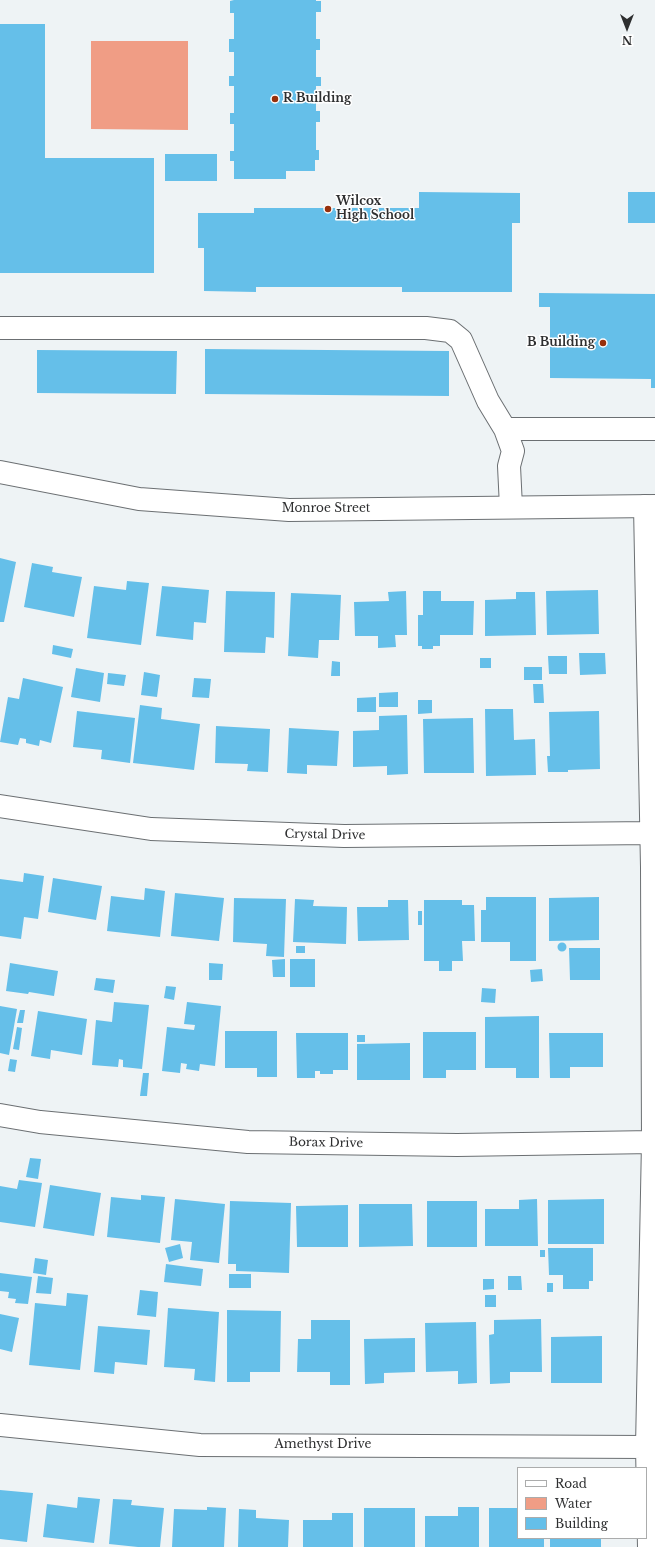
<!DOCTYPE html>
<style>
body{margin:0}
#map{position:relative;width:655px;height:1547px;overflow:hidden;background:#eef3f5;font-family:"Libre Baskerville",serif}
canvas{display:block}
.legend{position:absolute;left:517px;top:1467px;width:130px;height:72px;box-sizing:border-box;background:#fff;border:1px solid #abacac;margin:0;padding:5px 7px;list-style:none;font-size:12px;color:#2e2f30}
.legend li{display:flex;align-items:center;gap:8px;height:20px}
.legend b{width:20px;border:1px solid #abacac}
.north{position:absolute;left:607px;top:8px;width:40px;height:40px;-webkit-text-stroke:3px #fff;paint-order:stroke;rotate:180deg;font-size:11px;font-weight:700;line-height:16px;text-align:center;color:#2e2f30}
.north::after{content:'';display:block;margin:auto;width:14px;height:18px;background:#2e2f30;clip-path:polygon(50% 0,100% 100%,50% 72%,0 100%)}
</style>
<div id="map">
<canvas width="655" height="1547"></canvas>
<ul class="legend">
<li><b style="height:5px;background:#fff"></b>Road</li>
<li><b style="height:11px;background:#f09d85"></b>Water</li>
<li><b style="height:11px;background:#65bfe9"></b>Building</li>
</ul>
<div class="north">N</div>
</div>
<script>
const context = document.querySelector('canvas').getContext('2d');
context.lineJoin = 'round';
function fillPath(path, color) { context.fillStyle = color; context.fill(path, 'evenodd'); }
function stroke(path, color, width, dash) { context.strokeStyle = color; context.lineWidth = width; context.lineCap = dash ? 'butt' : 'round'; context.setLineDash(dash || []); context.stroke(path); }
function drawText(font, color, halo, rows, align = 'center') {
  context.font = font + ' "Libre Baskerville",serif'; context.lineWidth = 3; context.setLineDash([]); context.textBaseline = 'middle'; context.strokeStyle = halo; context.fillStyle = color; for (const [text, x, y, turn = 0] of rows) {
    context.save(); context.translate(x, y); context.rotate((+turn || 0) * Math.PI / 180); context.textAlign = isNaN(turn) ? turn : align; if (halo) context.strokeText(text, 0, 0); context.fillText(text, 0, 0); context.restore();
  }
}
const water = new Path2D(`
 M91 41H188V130L91 129Z`);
const building = new Path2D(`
 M234 0H316V1H321V12H316V39H320V50H316V77H321V86H316V111H320V122H316V150H319V160H315V171H286V179H234V161H230V151H234V124H230V113H234V86H229V76H234V52H229V39H234V13H230V1Z
 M0 24H45V158H154V273H0Z
 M165 154H217V181H165Z
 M419 192 520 193V223H512V292H402V287H256V292L204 291V248H198V213H254V208H419Z
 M628 192H655V223H628Z
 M539 293 655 294V388H651V379L550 378V307H539Z
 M205 349 449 351V396L205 394Z
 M37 350 177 351 176 394 37 393Z
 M0 558 16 562 4 622H0Z
 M32 563 53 567 52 572 82 577 74 617 24 607Z
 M127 581 149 583 141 645 87 638 94 586 126 590Z
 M162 586 209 590 206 623 194 622 193 640 156 636Z
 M598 590 599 634 547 635 546 591Z
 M226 591 275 592 274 638 266 637 265 653 224 652Z
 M406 591 407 635H395L396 647 378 648V636H355L354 602 389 601 388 592Z
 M423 591H441V601H474L473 635H440V646H433V649H422V646H418V615H423Z
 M516 592H535L536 635 485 636V600L516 599Z
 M291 593 341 595 339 640H319L318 658 288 656Z
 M53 645 73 649 71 658 52 654Z
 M579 653H605L606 674 580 675Z
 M548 656H567V674H549Z
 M480 658H491V668H480Z
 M332 661 340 662V676H331Z
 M524 667H542V680H524Z
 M76 668 104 673 100 702 71 697Z
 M144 672 160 675 157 697 141 695Z
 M108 673 126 675 124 686 107 684Z
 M23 678 63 687 51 743 40 740 39 746 26 743V739L20 738 18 745 0 742 8 697 19 699Z
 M194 678 211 679 209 698 192 697Z
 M533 684H543L544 703H534Z
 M398 692V707H379V693Z
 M376 697V712H357V698Z
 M418 700H432V713L418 714Z
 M140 705 162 708 161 719 200 724 194 770 133 763Z
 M485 709H513L514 740 535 739 536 775 486 776Z
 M77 711 135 718 130 763 101 759 102 750 73 747Z
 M599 711 600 769 568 770V772H548L547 756H550L549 712Z
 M407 715 408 774 387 775V766L353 767V731L379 730V716Z
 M473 718 474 773H424L423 719Z
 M216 726 270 729 268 772 247 771 248 764 215 763Z
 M289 728 339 731 337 766 307 765V774L287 773Z
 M24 873 44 876 38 919 24 917 21 939 0 936V879L23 882Z
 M53 878 102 886 96 920 48 912Z
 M145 888 165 891 160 937 107 931 111 896 144 900Z
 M175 893 224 898 219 941 171 936Z
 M486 897H536V961H510V942H481V910H486Z
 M599 897V940L549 941V898Z
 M234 898 286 899 284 957 266 956 267 944 233 942Z
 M295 899 314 900 313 906 347 907 346 944 293 942Z
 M388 900H408L409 940 358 941 357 907H388Z
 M424 900H462V905H474L475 941H462L463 961H452V971H439V961H424Z
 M418 911H422V925H418Z
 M557.5 947a4.5 4.5 0 1 1 9 0a4.5 4.5 0 1 1-9 0Z
 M296 946H305V953H296Z
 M569 948H600V980H570Z
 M285 959V977H273L272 960Z
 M290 959H315V987H290Z
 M10 963 58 971 54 996 29 992 28 994 6 991Z
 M209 963 223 964 222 980H209Z
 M542 969 543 981 531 982 530 970Z
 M96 978 115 980 113 993 94 990Z
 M166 986 176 987 174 1000 164 998Z
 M482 988 496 989 495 1003 481 1002Z
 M114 1002 149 1005 142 1069 123 1067V1060L119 1059 118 1067 92 1065 96 1020 112 1022Z
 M187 1002 221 1006 215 1066 200 1064 199 1071 186 1069 187 1064 181 1063 180 1073 162 1071 167 1027 194 1030 195 1025 184 1024Z
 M0 1006 17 1009 9 1055 0 1053Z
 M20 1010H25L23 1023H17Z
 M38 1011 87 1019 82 1055 51 1050 50 1059 31 1056Z
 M539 1016V1078H516V1068H485V1017Z
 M17 1027 22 1028 19 1050 13 1049Z
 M225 1031H277V1077H257V1068H225Z
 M423 1032H476V1070H446V1078H423Z
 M296 1033H348V1070H333V1074H320V1071H315V1078H297Z
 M549 1033H603V1067H570V1078H550Z
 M357 1035H365V1042H357Z
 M410 1043V1080H357V1044Z
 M10 1059 17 1060 15 1072 8 1071Z
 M143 1073H149L147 1096H140Z
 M30 1158 41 1159 38 1179 26 1177Z
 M19 1180 42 1183 35 1227 0 1222V1186L17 1189Z
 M50 1185 101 1193 94 1236 43 1228Z
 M141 1195 165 1197 160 1243 107 1237 111 1197 141 1200Z
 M175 1199 225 1204 219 1263 190 1260 192 1242 171 1240Z
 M537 1199 538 1246H485V1209H519V1200Z
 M604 1199V1244H548V1200Z
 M230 1201 291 1203 289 1273 236 1271V1264H228Z
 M427 1201H477V1247H427Z
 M359 1204H412L413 1246 359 1247Z
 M348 1205V1247H297L296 1206Z
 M180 1244 183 1258 169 1262 165 1248Z
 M548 1248H593V1281H589V1289H563V1275H549Z
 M540 1250H545V1257H540Z
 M35 1258 48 1260 46 1275 33 1273Z
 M166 1264 203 1269 201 1286 164 1282Z
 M0 1273 32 1277 28 1304 15 1303 16 1299 8 1298 9 1292 0 1291Z
 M229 1274H251V1288H229Z
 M38 1276 53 1278 51 1294 36 1293Z
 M508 1276H521L522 1290H508Z
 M483 1279H494V1289L483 1290Z
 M547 1283H553V1292H547Z
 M140 1290 158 1292 156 1317 137 1315Z
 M67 1293 88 1295 80 1370 29 1365 35 1303 66 1306Z
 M485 1295H496V1307H485Z
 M168 1308 219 1312 215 1382 194 1380 195 1369 164 1367Z
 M227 1310 281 1311 280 1372H250V1382H227Z
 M0 1314 19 1318 12 1352 0 1349Z
 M541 1319 542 1372H510V1383L490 1384 489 1335 494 1334V1320Z
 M311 1320H350V1385H330V1372H297L298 1339H311Z
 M476 1322 477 1383 458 1384V1371L426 1372 425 1323Z
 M98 1326 150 1330 147 1365 115 1362 114 1374 94 1372Z
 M602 1336V1383H551V1337Z
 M415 1338V1372L384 1373V1383L365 1384 364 1339Z
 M0 1490 33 1493 27 1542 0 1539Z
 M78 1497 100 1499 94 1543 43 1537 47 1504 77 1508Z
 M113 1499 132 1500 131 1505 164 1508 160 1547H138L109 1544Z
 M207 1507 226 1508 224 1547H172L174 1509 207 1510Z
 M458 1507H479V1547H425V1516H458Z
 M364 1508H415V1547H364Z
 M489 1508H518V1538H544V1547H489Z
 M239 1509 256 1510V1518L289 1520 288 1547H238Z
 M332 1513H353V1547H303V1520H332Z
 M550 1538H601V1547H550Z`);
const minor = new Path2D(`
 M0 328H426L450 331 461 340 488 401 505 429 513 451 509 466 511 507
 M505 429H655
 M645 506 652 867 653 1142 647 1447 649 1547
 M0 806 151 829 344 836 652 833
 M0 1115 40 1122 248 1142 457 1145 653 1142
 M0 1425 200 1445 647 1447`);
const major = new Path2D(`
 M0 472 139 499 289 510 655 506`);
const markers = [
 [275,99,4,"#97300c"],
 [328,209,4,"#97300c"],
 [603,343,4,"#97300c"]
];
const poiNames = [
 ["R Building",283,99],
 ["Wilcox",336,202],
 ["High School",336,216],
 ["B Building",595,343,"right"]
];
const streetNames = [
 ["Monroe Street",326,509],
 ["Crystal Drive",325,835,1],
 ["Borax Drive",326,1143,1],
 ["Amethyst Drive",323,1445]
];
fillPath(water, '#f09d85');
fillPath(building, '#65bfe9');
stroke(minor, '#6b6f72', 24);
stroke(major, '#6b6f72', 24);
stroke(minor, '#fff', 22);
stroke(major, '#fff', 22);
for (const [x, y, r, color] of markers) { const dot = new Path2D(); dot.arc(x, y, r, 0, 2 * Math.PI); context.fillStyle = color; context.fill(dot); stroke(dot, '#fff', 1.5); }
drawText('bold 12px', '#2e2f30', '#fff', poiNames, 'left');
drawText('12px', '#2e2f30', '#fff', streetNames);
</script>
